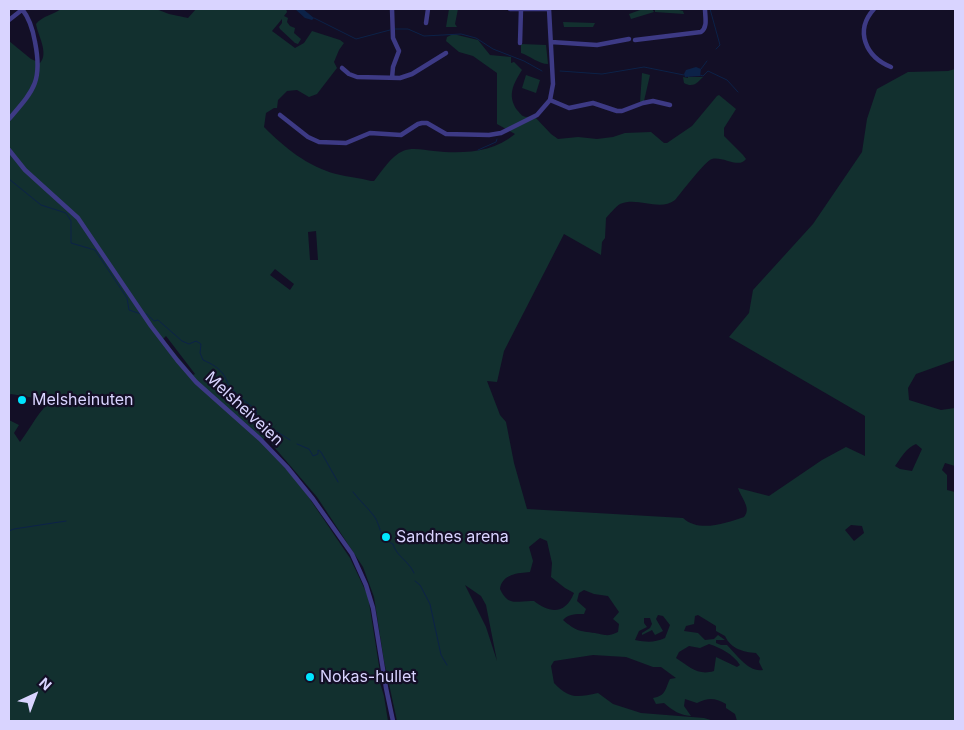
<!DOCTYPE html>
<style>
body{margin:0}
#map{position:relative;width:964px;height:730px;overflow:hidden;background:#130f26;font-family:Inter,sans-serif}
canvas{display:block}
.frame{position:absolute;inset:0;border:10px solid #d9d4ff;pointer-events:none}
.north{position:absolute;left:10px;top:670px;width:50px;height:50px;-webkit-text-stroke:4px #130f26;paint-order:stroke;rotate:43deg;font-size:14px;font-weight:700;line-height:20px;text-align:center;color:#d9d4ff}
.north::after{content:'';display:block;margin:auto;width:18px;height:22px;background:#d9d4ff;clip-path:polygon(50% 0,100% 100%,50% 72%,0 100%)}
</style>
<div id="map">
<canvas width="964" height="730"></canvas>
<div class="frame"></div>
<div class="north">N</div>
</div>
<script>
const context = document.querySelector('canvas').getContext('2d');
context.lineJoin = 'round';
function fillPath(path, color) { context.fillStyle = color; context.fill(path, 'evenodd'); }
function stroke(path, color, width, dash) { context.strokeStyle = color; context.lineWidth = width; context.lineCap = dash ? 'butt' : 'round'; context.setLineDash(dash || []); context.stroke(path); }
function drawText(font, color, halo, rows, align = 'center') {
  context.font = font + ' Inter,sans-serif'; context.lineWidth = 4.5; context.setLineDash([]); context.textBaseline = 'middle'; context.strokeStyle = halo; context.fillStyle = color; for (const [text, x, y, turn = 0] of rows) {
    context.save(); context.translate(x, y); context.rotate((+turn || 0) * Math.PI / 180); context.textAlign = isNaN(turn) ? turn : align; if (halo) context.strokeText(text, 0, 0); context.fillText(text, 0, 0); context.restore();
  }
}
const green = new Path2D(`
 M61 9H156L169 14 188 18 196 9H286L287 12 284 16 288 18 287 22 290 26 295 28 294 33 301 39 298 44 295 43 280 29 279 27 282 23V19L272 31 295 48 304 43 312 31 340 40 344 43 339 50 334 62 337 68 317 94 309 97 297 90 287 91 278 100 277 108H274L266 113 264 127C285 148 307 166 336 174 348 177 360 178 371 181H374C382 171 391 156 403 151 412 147 424 150 434 151 461 154 493 153 515 134L497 124V73L473 56 459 52 446 41 447 37 453 34 478 40 490 55 511 57V63L514 62 522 70C513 84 507 96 517 110 518 111 522 116 523 116 526 118 531 116 534 116L551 134 558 139 578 137 597 139 613 137 625 133 651 132 664 143H667L692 126 717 96 719 95 736 109 724 128V136L743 155 746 159C739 169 723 156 712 159 706 160 681 193 675 200 659 212 638 196 620 204 615 207 610 214 606 218L605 238 602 242 601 255 564 234 504 351 497 382 487 381 500 415 506 422 514 463 527 509 683 518C699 533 726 523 744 517 752 508 741 498 738 488L769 496 822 460 846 447 865 456V416L729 337 749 313 753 290 813 224 862 152 867 119 877 89 908 72 948 71 955 69V360L916 374 908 388 909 400 941 410 955 408V466L945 463 942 470 947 475V490L955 492V721H737L735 714 726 708V704C715 698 709 697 697 703L685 699 684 706 691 716C680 715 673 711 664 703L656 704 653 698C666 696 665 689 670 679L676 678 661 667H653L626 657 593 655 554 661 551 666 554 683C570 700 578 697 598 693L613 704 641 713 704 718 714 721H397L384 661 374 597 363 567 317 497 269 441 266 437 278 423 262 441V443L299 483 350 558 368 596 380 672 377 673 384 696 388 721H9V420L19 425 14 433 20 442C31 428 39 409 54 399L52 394 35 398 11 394 9 395V41L31 59 40 63C49 53 38 36 36 24 42 16 53 15 61 9ZM316 231 318 260H310L308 232ZM275 269 294 284 290 290 270 275ZM166 336 195 374 193 375 163 339ZM916 444 922 449 912 471 900 469 895 466C901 458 906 448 916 444ZM851 525 862 526 864 533 854 541 845 530ZM540 538 547 541 552 563 551 577 565 588 574 593C566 614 550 614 534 601 517 600 509 608 500 589 502 574 518 573 530 572L533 561 529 547ZM465 585 481 596 486 605 497 661 486 627ZM584 590 594 594 608 596 619 612 613 619 619 624 618 632C607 637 606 635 595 633 579 631 576 631 563 620 568 614 576 614 584 614L586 609 577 601 579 593ZM658 615 663 616 670 625 665 638C654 643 646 642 635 640L639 631 647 627 644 623V618H650L652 624 650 628 642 633V635L652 630 655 635 663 631 656 619ZM698 615 716 626V631L725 636C731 649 743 652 756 653L760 658 759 662 763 670C749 673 736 654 727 645H721L716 643V640H725L718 635 714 639 705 640 698 633 684 631 686 626 694 624 695 616ZM709 644C721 648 733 654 740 665L737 667 716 657 714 671C698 676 690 667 676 658L679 652 689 646 700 648Z
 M449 9H458L455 24 457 27H446Z
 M643 9H652L654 12 631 19 629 14Z
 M655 9H675L683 11 684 14 655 12Z
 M563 22 595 23 593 27H564Z
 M521 44 546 45 548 64C539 64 530 56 521 53Z
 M642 73 650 75 644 101 640 103Z
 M526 75 540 80 536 93 522 88Z
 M688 76 690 77H703C697 83 693 88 684 83L683 77 688 78Z`);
const water = new Path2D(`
 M295 9H303L314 18 312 20 305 18Z
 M696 67 701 69 700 76 685 77 684 74 686 70Z`);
const stream = new Path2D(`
 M710 9 720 45 716 49
 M314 18 356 39 390 30
 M394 29H408L424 36 461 34 476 38 493 49 524 61 542 71
 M701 69 707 61
 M560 71 602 74 644 67 684 75
 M700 75 703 76 708 71 727 80 738 92
 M478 150 496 142 497 139
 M9 179 41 205 66 213 71 221V243L95 250 127 298 129 310 141 314
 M145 314H147L154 321 158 320 182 341 189 344 196 341 201 344 200 353 203 360C212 364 220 368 225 377 227 381 228 385 231 388 239 396 246 403 256 409L257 418 272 427
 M276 431 290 440
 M297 444 309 449 313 456 318 454V450L321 452 338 482
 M353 492C359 500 368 508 374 516 382 528 378 537 393 544 396 556 409 561 414 573
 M9 531 14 529 66 521
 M415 581 420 585 430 604 441 655 447 665`);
const street = new Path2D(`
 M392 9 393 38 399 51 393 67 392 78
 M510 9H549
 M874 9C854 31 866 57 891 67
 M9 20 23 9
 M426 23 428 9
 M635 40 701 32C708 27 705 17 705 9
 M551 42 597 45 629 39
 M520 43 521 9
 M342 68 349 74 357 77 400 78 412 74 446 53
 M550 100 569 108 593 103 617 111H622L643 103 653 101 670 105
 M280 115 308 137 319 142 346 143 370 133 401 135 418 124 422 123H427L446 134 489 135 501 133 537 115 550 100 553 84 549 9
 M9 119C33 91 43 82 35 42 33 30 30 19 22 9
 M9 150 25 170 78 218 151 326 177 360 196 382 260 439 287 467 313 499 352 554 366 585 373 608 386 688 393 721`);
const markers = [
 [22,400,5,"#00e5ff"],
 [386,537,5,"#00e5ff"],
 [310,677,5,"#00e5ff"]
];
const poiNames = [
 ["Melsheinuten",32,400],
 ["Sandnes arena",396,537],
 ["Nokas-hullet",320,677]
];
const streetNames = [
 ["Melsheiveien",244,409,43]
];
fillPath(green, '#12302f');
fillPath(water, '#0c2248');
stroke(stream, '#0c2248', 1);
stroke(street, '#3d3a85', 4.5);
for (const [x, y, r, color] of markers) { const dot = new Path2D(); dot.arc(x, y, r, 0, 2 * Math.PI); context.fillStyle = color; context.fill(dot); stroke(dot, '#130f26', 2); }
drawText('16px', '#d9d4ff', '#130f26', poiNames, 'left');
drawText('16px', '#d9d4ff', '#130f26', streetNames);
</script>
